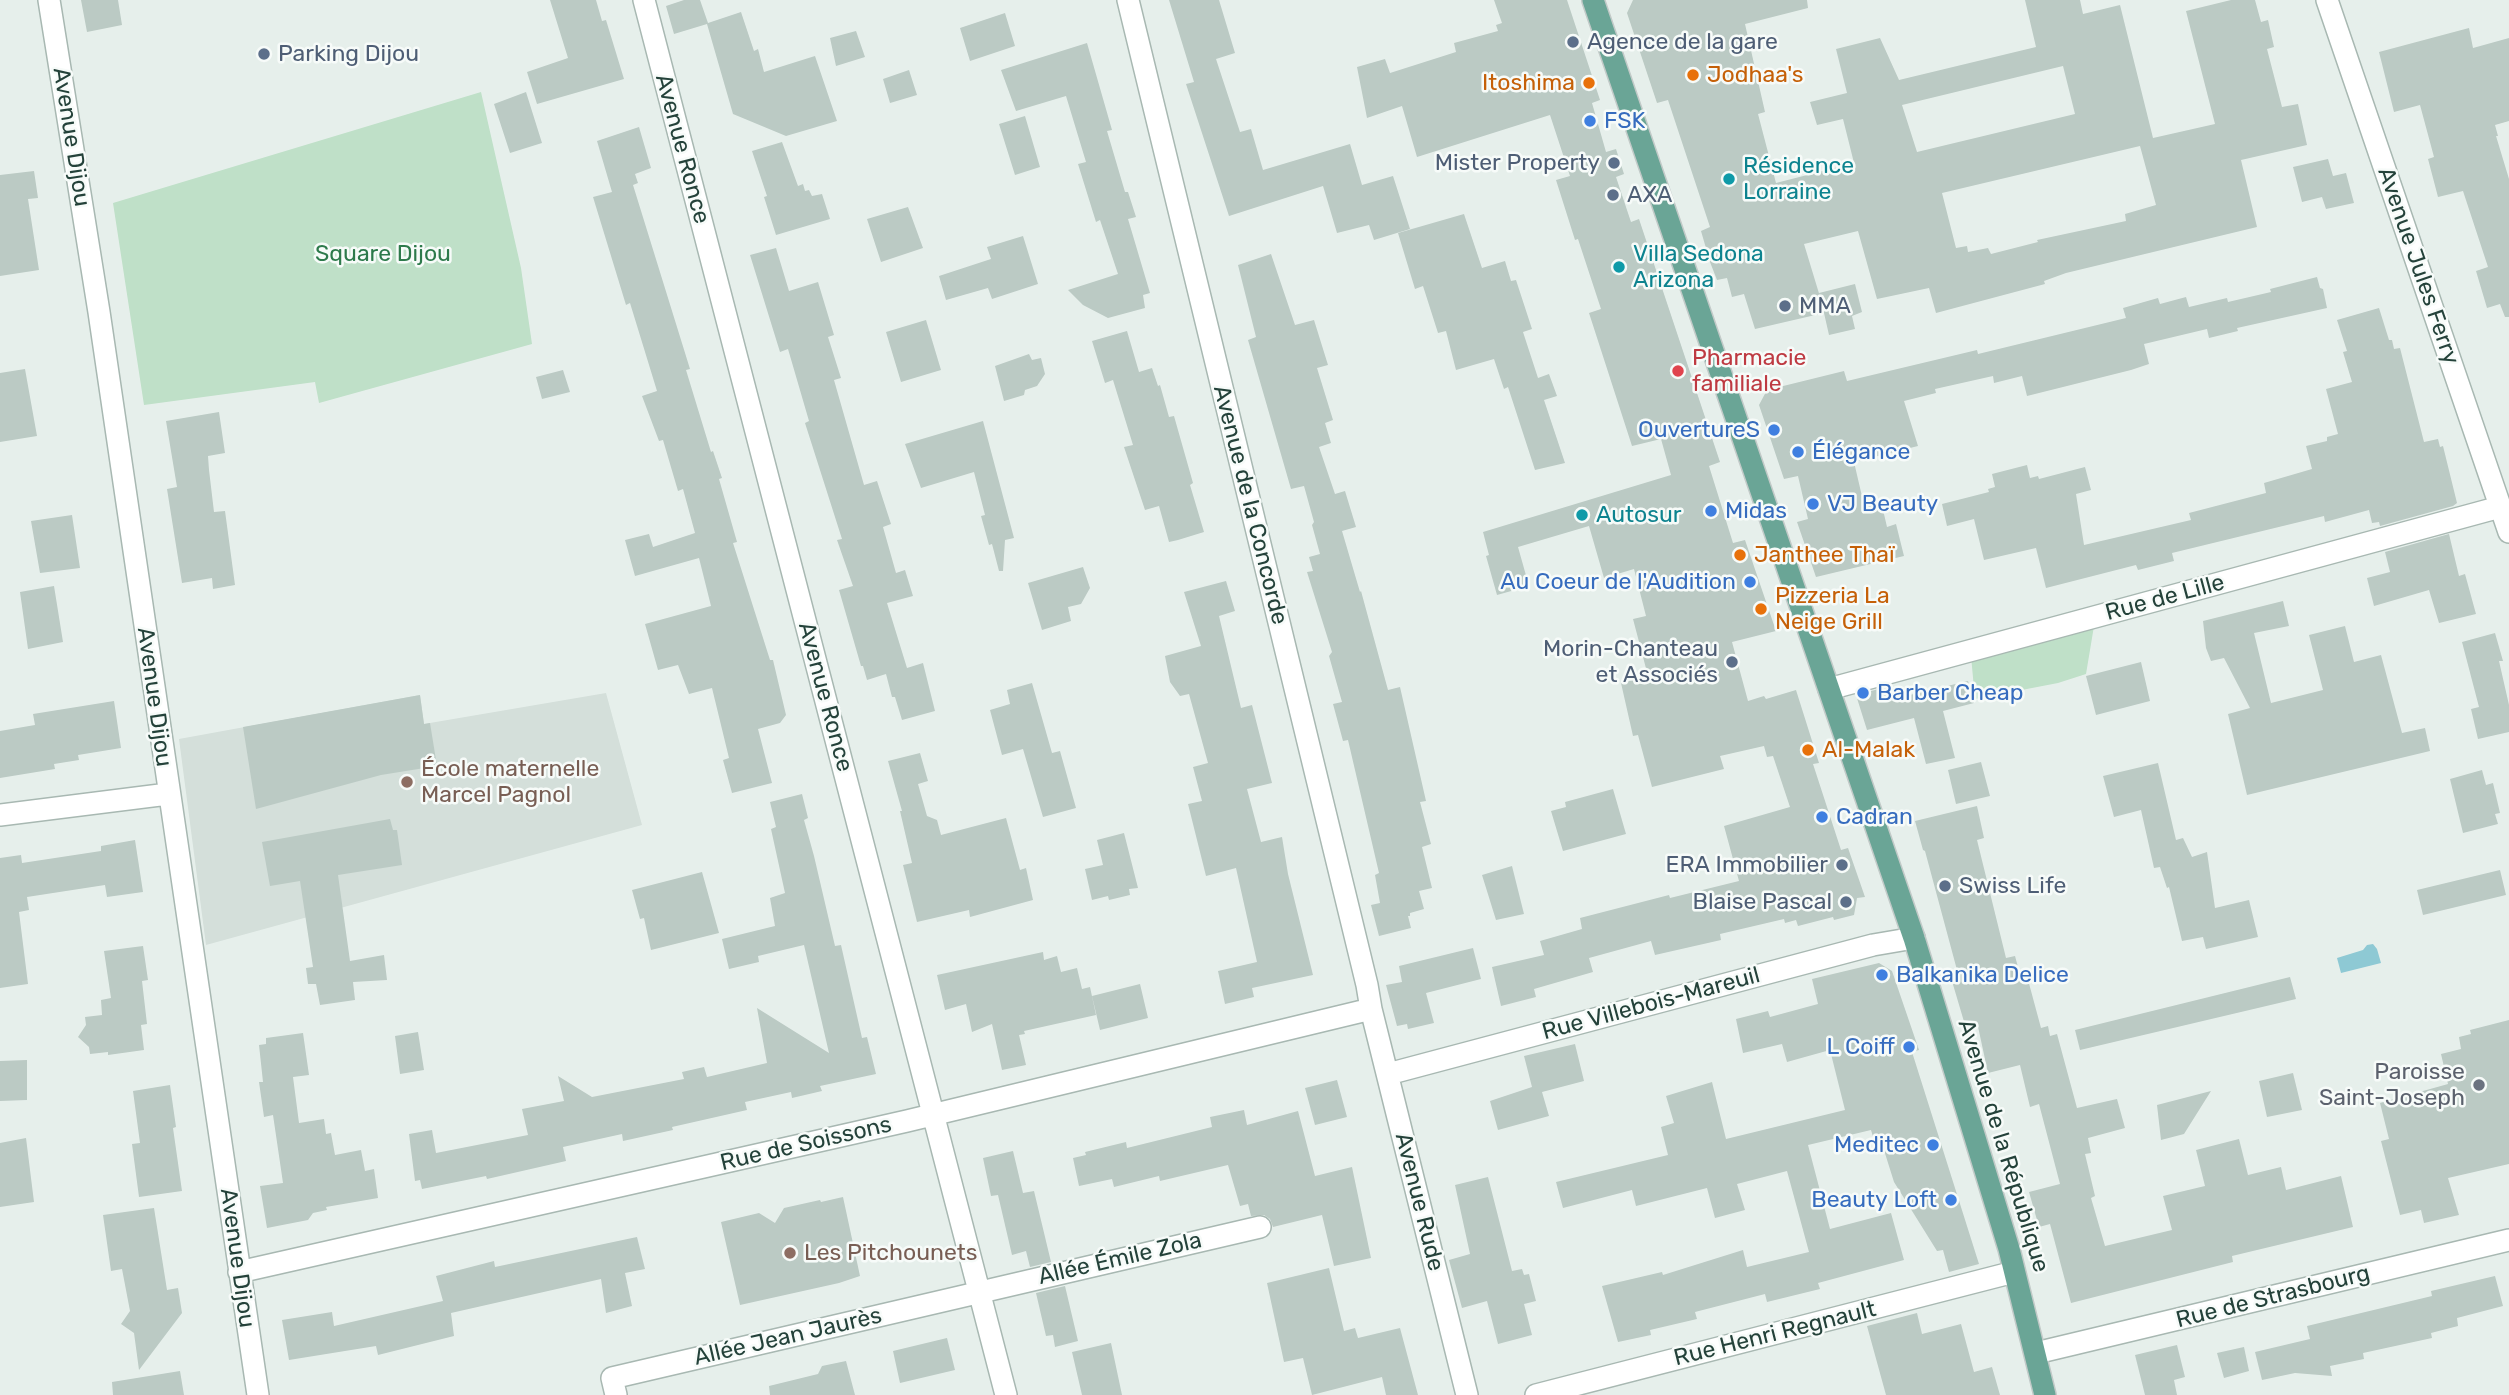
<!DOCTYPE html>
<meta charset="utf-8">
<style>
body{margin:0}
canvas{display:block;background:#e6efeb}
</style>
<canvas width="2509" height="1395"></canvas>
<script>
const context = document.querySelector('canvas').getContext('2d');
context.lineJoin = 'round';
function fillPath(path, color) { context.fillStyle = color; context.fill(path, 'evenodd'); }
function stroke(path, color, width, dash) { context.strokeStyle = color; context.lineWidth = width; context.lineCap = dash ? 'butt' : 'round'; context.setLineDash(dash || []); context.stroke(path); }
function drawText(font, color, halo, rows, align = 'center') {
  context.font = font + ' Rubik,sans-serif'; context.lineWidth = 5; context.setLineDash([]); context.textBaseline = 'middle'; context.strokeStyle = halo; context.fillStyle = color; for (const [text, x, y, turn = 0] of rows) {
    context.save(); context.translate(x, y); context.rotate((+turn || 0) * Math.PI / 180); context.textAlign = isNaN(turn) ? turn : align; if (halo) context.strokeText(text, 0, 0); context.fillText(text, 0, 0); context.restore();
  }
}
const built = new Path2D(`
 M606 693 642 825 206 945 179 739 420 695 424 724Z`);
const green = new Path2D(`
 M481 92 521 268 532 344 319 403 315 382 144 405 113 203Z
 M2094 626 2086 674 2058 683 1975 699 1971 656Z`);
const water = new Path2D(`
 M2373 944 2377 949 2381 963 2341 973 2337 958 2363 950 2367 945Z`);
const building = new Path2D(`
 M81 0H118L122 25 87 32Z
 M550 0H596L602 21 606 20 624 79 537 104 527 72 568 58Z
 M684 0H700L708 23 741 12 754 51 758 49 764 72 815 56 837 121 786 136 733 114 707 24 674 34 666 6Z
 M1169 0H1219L1235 53 1216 59 1240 132 1251 129 1263 170 1350 144 1362 185 1393 176 1410 229 1374 240 1369 225 1337 233 1323 186 1229 216 1186 84 1194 82Z
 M1494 0H1567L1600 100 1592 103 1606 152 1616 149 1624 174 1616 177 1631 222 1639 219 1720 462 1709 466 1733 543 1745 540 1776 631 1732 642 1748 701 1764 696 1766 699 1796 690 1819 763 1813 764 1841 850 1848 848 1865 897 1857 898 1854 915 1834 920 1833 917 1798 926 1796 920 1785 923 1784 919 1720 934 1721 940 1655 955 1651 941 1589 958 1593 972 1534 989 1536 997 1501 1006 1492 967 1544 955 1540 941 1582 929 1580 918 1669 895 1670 898 1739 881 1724 826 1790 807 1773 756 1767 757 1764 746 1720 756 1724 769 1652 787 1638 735 1633 736 1621 683 1648 676 1633 619 1646 616 1634 569 1604 578 1589 526 1518 547 1529 586 1497 595 1486 556 1489 555 1483 532 1671 475 1661 439 1632 446 1589 313 1601 309 1578 239 1575 240 1556 180 1570 176 1550 115 1417 157 1402 106 1367 118 1357 67 1385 59 1390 73 1456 52 1454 43 1498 31 1496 25 1502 23Z
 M1633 0H1807L1808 8 1745 24 1765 112 1758 114 1776 183 1854 163 1843 119 1817 125 1810 102 1847 93 1836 49 1880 38 1899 80 2036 47 2025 0H2080L2083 14 2120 5 2153 138 2215 124 2186 11 2231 0H2255L2261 22 2268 20 2274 47 2267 49 2282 107 2298 104 2307 145 2241 160 2257 227 2066 273 2044 281 2045 284 1936 313 1929 288 1877 299 1858 231 1804 244 1821 300 1819 293 1855 284 1862 312 1852 316 1855 329 1829 335 1824 313 1755 329 1744 294 1732 297 1727 278 1717 280 1710 262 1701 231 1710 227 1668 100 1657 103 1627 13ZM2063 66 2075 114 1917 152 1902 105ZM2140 146 2156 205 2125 214 2126 221 2037 240 2038 242 1991 254 1988 248 1968 252 1967 246 1956 248 1942 193Z
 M1005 13 1015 46 970 61 960 28Z
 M2469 28 2473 48 2509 38V121L2495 125 2498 136H2496L2509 179V317H2505L2500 304 2487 308 2476 271 2488 267 2463 191 2438 197 2428 159 2434 157 2420 105 2394 112 2379 52Z
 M856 31 865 57 836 66 830 38Z
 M1087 43 1112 130 1107 131 1125 192H1128L1136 217 1128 219 1150 293 1143 295 1145 308 1108 318 1083 305 1068 290 1118 274 1100 220 1096 222 1078 164 1086 162 1066 96 1016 111 1001 70Z
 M909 70 917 95 890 103 883 79Z
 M526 92 542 143 510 153 494 104Z
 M1025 116 1040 167 1015 175 999 124Z
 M639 127 651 168 635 174 638 183 633 185 690 369 686 370 711 452 713 451 722 478 719 479 737 542 733 543 770 660H773L786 715 780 723 758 729 772 783 732 793 723 760 729 758 712 688 689 694 678 665 658 670 645 624 711 606 699 558 635 576 625 540 649 534 653 547 695 533 683 489 678 491 663 440 659 441 642 396 657 391 630 303 626 305 593 197 612 192 597 141Z
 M782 142 798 186 803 184 805 191 809 190 812 196 822 194 830 219 776 235 764 197 767 196 752 151Z
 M2328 159 2333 176 2346 173 2354 203 2326 209 2322 197 2302 202 2293 167Z
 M34 171 38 198 28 199 39 270 0 276V175Z
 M908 207 923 248 881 262 867 219Z
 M1464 214 1482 268 1505 261 1511 281 1516 280 1532 329 1523 332 1538 378 1549 374 1557 396 1544 400 1565 463 1535 470 1508 387 1504 389 1494 359 1456 370 1446 331 1438 333 1423 286 1415 289 1398 233Z
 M1023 236 1038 284 992 299 988 288 946 300 939 276 991 259 987 247Z
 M776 248 789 291 818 282 834 335 828 337 841 378 834 380 864 485 877 481 891 524 883 527 896 573 905 570 913 596 887 603 907 668 923 663 935 711 902 720 895 697H892L886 674 867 680 863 666H861L839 590 853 586 837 540 842 539 805 423 809 421 788 349 780 352 750 255Z
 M1271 254 1295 325 1314 320 1328 365 1317 368 1333 420 1325 423 1331 443 1319 447 1335 494 1345 491 1356 527 1342 531 1360 592 1361 591 1388 690 1400 687 1426 801 1420 802 1431 844 1422 847 1432 888 1419 891 1424 909 1410 913V916H1408L1411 928 1379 936 1371 905 1380 903 1375 875 1379 873 1348 740 1343 741 1333 704 1342 702 1329 656 1332 652 1307 572 1313 571 1309 557 1320 554 1312 525 1314 522 1304 486 1291 489 1248 340 1256 337 1238 265Z
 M2317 277 2320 288 2323 289 2327 308 2237 328 2238 331 2209 338 2207 329 2144 344 2149 364 2131 370 2027 396 2022 376 1994 383 1993 376 1935 389 1936 393 1904 401 1918 446 1854 462 1864 505 1881 501 1887 527 1896 524 1904 556 1816 577 1797 522 1808 519 1798 476 1784 479 1759 405 1767 390 1844 371 1847 381 1977 350 1978 354 2126 318 2123 308 2158 298 2160 304 2186 297 2189 307 2227 298 2228 302 2271 292 2270 289Z
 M2379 308 2389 340H2392L2394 349 2400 348 2424 442 2438 439 2440 447 2443 446 2457 503 2453 506 2380 526 2379 522 2372 523 2369 510 2325 522 2324 516 2172 553 2174 561 2138 570 2136 565 2046 588 2036 548 1984 560 1974 519 1947 526 1942 504 1989 492 1988 489 1995 487 1992 474 2027 465 2030 478 2038 476 2039 479 2085 467 2091 490 2076 494 2084 545 2191 520 2189 513 2266 493 2264 483 2312 469 2306 446 2327 441V437L2338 434 2326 389 2352 382 2343 352 2347 351 2337 320Z
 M926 320 941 370 901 382 886 332Z
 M1127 331 1139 372 1152 368 1158 386 1160 385 1169 417 1174 416 1193 483 1190 485 1204 532 1178 540 1169 542 1159 506 1145 510 1124 447 1133 445 1113 380 1105 383 1092 341Z
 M1029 354 1032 360 1041 358 1045 374 1037 386 1025 390 1024 395 1004 401 995 366Z
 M25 369 37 436 0 442V373Z
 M563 370 570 392 542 399 536 377Z
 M219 412 225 453 208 456 209 470 214 512 225 511 235 585 213 589 212 578 182 583 167 489 177 487 166 421Z
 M983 421 1014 538 1005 540 1003 571H999L992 544 989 545 981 516 985 515 974 472 921 488 905 444Z
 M72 515 80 568 40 573 31 521Z
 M2449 534 2459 576 2465 574 2476 614 2439 623 2429 590 2374 606 2367 578 2390 572 2385 552Z
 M1083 567 1090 588 1081 604 1068 607 1071 621 1042 630 1028 583Z
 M1226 581 1235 611 1219 616 1241 708 1252 705 1272 783 1247 789 1261 842 1282 837 1288 874 1313 975 1252 988 1254 997 1225 1004 1218 971 1257 962 1236 868 1206 876 1188 804 1202 801 1193 767 1208 763 1189 694 1180 696 1170 682 1165 656 1201 646 1184 592Z
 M54 586 63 642 28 649 20 592Z
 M2283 601 2289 626 2254 633 2271 703 2323 690 2309 635 2345 626 2354 662 2381 655 2402 733 2425 728 2430 751 2247 795 2228 714 2250 708 2224 658 2211 661 2206 648 2203 621Z
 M2495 633 2503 661H2499L2509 705V732L2478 739 2471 709 2479 707 2462 642Z
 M2141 662 2150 701 2096 715 2086 676Z
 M1968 681 1974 703 1943 711 1955 758 1926 764 1914 718 1867 730 1856 695 1890 686 1893 699Z
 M1032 683 1052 753 1060 751 1076 808 1043 817 1023 749 1002 755 990 710 1010 704 1007 690Z
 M420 695 424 724 430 723 437 766 381 775 256 809 243 727Z
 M114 701 121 748 78 755 79 760 54 764 55 769 0 778V731L35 725 33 714Z
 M920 753 928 781 918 784 927 816 937 820 941 835 1006 818 1020 870 1026 868 1033 900 970 917 969 910 917 922 903 865 912 863 900 811H902L888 761Z
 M1981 762 1990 796 1956 804 1948 770Z
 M2158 763 2176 840 2183 838 2192 857 2207 852 2215 908 2249 900 2258 937 2206 949 2203 937 2182 941 2169 887 2167 888 2160 867 2154 868 2141 810 2114 817 2103 776Z
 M2482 770 2486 785 2493 783 2500 813 2495 814 2498 824 2463 833 2450 779Z
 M1613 789 1626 834 1563 851 1551 811 1566 807 1565 802Z
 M802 794 808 818 804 820 814 856 835 946 841 945 862 1038 867 1037 876 1074 820 1086 822 1091 792 1098 791 1092 745 1102 747 1110 672 1127 673 1130 623 1141 622 1134 563 1147 566 1161 487 1179 486 1176 422 1189 420 1180 415 1181 409 1134 432 1130 436 1153 528 1135 522 1109 564 1101 558 1076 592 1097 684 1079 682 1072 704 1067 707 1077 767 1063 757 1008 829 1053 804 945 758 956 759 962 729 969 722 939 775 926 770 898 785 893 771 829 776 827 770 802Z
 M1977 806 1984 838 1977 840 2006 958 2015 956 2021 978 2027 976 2041 1028 2048 1026 2050 1036 2057 1034 2077 1108 2117 1099 2125 1128 2088 1138 2091 1153 2085 1154 2095 1196 2091 1198 2105 1246 2172 1230 2163 1196 2205 1186 2196 1150 2239 1139 2248 1175 2281 1167 2286 1190 2341 1176 2353 1227 2232 1256 2233 1262 2071 1303 2050 1224 2039 1227 2029 1192 2060 1184 2039 1104 2030 1107 2020 1065 1988 1073 1977 1022 1965 1025 1949 971 1957 970 1925 851 1923 850 1915 821Z
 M390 819 393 830H397L402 865 338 875 350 961 384 955 387 980 353 982 355 1000 320 1005 316 984H308L306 968 313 967 300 881 270 886 262 842Z
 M1124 833 1138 888 1129 889 1130 895 1109 900 1108 896 1092 900 1085 869 1103 865 1097 840Z
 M135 840 143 892 107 897 105 885 27 897 29 910 19 912 28 984 0 988V858L21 855 22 863 101 851V846Z
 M1512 866 1524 914 1496 920 1482 875Z
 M2500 870 2506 895 2423 915 2417 890Z
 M702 872 719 933 651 950 644 918 640 919 632 890Z
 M143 946 148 980 142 981 147 1024 141 1025 144 1050 108 1055V1052L90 1054 89 1047 78 1037 86 1025 85 1017 102 1015 101 1000 111 998 104 951Z
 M1473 948 1481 979 1426 993 1434 1023 1408 1029 1407 1024 1397 1026 1386 985 1402 982 1399 966Z
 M1043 952 1044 960 1057 956 1061 972 1077 968 1082 989 1090 987 1096 1015 1024 1031 1025 1034 1019 1035 1026 1065 1002 1070 992 1024 972 1032 966 1004 945 1010 937 975Z
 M1879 963 1892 971 1919 1050 1912 1052 1979 1264 1949 1272 1943 1250 1937 1251 1894 1182 1883 1147H1876L1871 1130 1808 1145 1830 1229 1891 1213 1904 1260 1818 1283 1820 1289 1767 1302 1765 1294 1695 1312 1697 1319 1650 1330 1651 1335 1618 1342 1602 1286 1662 1272 1663 1275 1743 1250 1747 1267 1809 1252 1787 1171 1737 1184 1745 1210 1715 1218 1707 1188 1636 1206 1632 1190 1563 1208 1556 1182 1668 1155 1661 1127 1674 1123 1666 1096 1712 1082 1726 1139 1845 1110 1830 1050 1787 1062 1782 1044 1743 1053 1736 1019 1768 1011 1770 1017 1818 1004 1812 979Z
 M2290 977 2296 999 2080 1050 2075 1030Z
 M1140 984 1148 1018 1100 1030 1092 996Z
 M2509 1020V1164L2448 1178 2459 1215 2424 1223 2421 1210 2400 1215 2381 1141 2389 1139 2380 1103 2448 1084 2441 1054 2461 1049 2459 1037 2471 1034 2470 1030Z
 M418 1032 424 1070 400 1074 395 1036Z
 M303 1033 309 1075 293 1077 299 1123 324 1119 326 1134 331 1133 335 1155 361 1150 365 1171 374 1169 378 1198 326 1207 327 1210 313 1213 308 1220 267 1228 260 1186 283 1183 273 1115 264 1117 259 1082H263L259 1045 266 1044V1038Z
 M1575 1044 1584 1081 1542 1092 1549 1116 1498 1130 1490 1101 1532 1087 1524 1056Z
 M27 1060V1100L0 1101V1061Z
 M2293 1073 2302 1110 2267 1117 2259 1081Z
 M1337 1080 1347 1117 1315 1125 1305 1088Z
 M170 1085 176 1127 173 1128 182 1191 139 1197 132 1144 140 1143 133 1091Z
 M2211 1091 2184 1134 2161 1140 2157 1105Z
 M1244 1110 1247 1125 1298 1111 1315 1176 1352 1167 1371 1258 1334 1266 1322 1215 1273 1227 1270 1219 1264 1215 1251 1216 1248 1204 1240 1206 1228 1165 1160 1181 1159 1176 1114 1187 1112 1179 1079 1186 1073 1158 1086 1155 1085 1152 1126 1142 1127 1148 1212 1127 1210 1117Z
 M26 1138 34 1202 0 1207V1143Z
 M1013 1151 1023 1193 1034 1191 1051 1262 1030 1267 1026 1251 1012 1255 998 1195 991 1196 983 1158Z
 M1488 1177 1512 1271 1522 1269 1524 1275 1529 1274 1536 1301 1524 1304 1532 1335 1498 1344 1487 1301 1462 1308 1449 1260 1470 1254 1455 1185Z
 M843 1197 860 1276 839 1283 740 1305 721 1222 759 1213 775 1223 784 1208 820 1200 821 1202Z
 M154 1208 167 1290 178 1288 182 1313 139 1370 134 1333 121 1324 130 1311 122 1269 111 1271 103 1215Z
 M637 1237 645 1269 625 1273 632 1306 606 1313 601 1279 451 1313 454 1336 378 1355 376 1346 289 1360 282 1320 332 1312 334 1326 443 1301 436 1276 494 1261 495 1267Z
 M1329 1268 1344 1331 1355 1328 1358 1338 1400 1328 1418 1395H1386L1382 1377 1312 1395 1303 1358 1284 1362 1267 1283Z
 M2495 1276 2503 1306 2457 1318 2458 1326 2431 1333 2432 1338 2363 1353 2364 1359 2330 1366 2332 1376 2295 1373 2262 1380 2255 1352 2310 1339 2307 1326 2432 1296 2431 1291Z
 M1065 1286 1078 1341 1055 1347 1053 1335 1046 1336 1036 1293Z
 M1917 1313 1922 1334 1961 1324 1974 1372 1992 1367 2000 1395H1886L1867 1326Z
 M947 1338 955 1370 900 1383 893 1351Z
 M1111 1343 1122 1395H1082L1072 1352Z
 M2177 1345 2185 1377 2174 1380 2177 1395H2145L2135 1355Z
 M2244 1347 2249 1371 2224 1378 2217 1353Z
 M846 1361 855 1395H770L769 1386 818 1374 822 1366Z
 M180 1371 184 1395H113L112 1382Z`);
const minor = new Path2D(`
 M49 0 99 312 258 1395
 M644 0 1006 1395
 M1128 0 1367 985 1371 1009 1467 1395
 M2327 0 2509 532
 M1829 689 2500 507
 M0 815 168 794
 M1388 1074 1873 945 1914 938
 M239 1272 907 1121 1371 1009
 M2036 1353 2509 1240
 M616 1395 612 1378 1260 1227
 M1536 1395 2014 1272`);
const primary = new Path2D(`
 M1593 0 1914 938 2009 1249 2045 1395`);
const markers = [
 [1573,42,7,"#5c6f8a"],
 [264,54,7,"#5c6f8a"],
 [1693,75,7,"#e8710a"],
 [1589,83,7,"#e8710a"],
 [1590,121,7,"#3f7fe0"],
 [1614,163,7,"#5c6f8a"],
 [1729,179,7,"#0f9aa8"],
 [1613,195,7,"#5c6f8a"],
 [1619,267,7,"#0f9aa8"],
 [1785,306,7,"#5c6f8a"],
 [1678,371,7,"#e0444e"],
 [1774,430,7,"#3f7fe0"],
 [1798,452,7,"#3f7fe0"],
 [1813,504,7,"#3f7fe0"],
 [1711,511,7,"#3f7fe0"],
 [1582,515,7,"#0f9aa8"],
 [1740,555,7,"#e8710a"],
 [1750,582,7,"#3f7fe0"],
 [1761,609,7,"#e8710a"],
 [1732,662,7,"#5c6f8a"],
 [1863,693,7,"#3f7fe0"],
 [1808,750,7,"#e8710a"],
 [407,782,7,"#8d6e63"],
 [1822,817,7,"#3f7fe0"],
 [1842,865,7,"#5c6f8a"],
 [1945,886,7,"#5c6f8a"],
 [1846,902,7,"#5c6f8a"],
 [1882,975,7,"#3f7fe0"],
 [1909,1047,7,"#3f7fe0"],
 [2479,1085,7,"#6b7280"],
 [1933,1145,7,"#3f7fe0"],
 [1951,1200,7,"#3f7fe0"],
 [790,1253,7,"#8d6e63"]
];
const serviceNames = [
 ["Agence de la gare",1587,42],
 ["Parking Dijou",278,54],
 ["Mister Property",1600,163,"right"],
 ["AXA",1627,195],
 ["MMA",1799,306],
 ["Morin-Chanteau",1718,649,"right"],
 ["et Associés",1718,675,"right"],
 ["ERA Immobilier",1828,865,"right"],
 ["Swiss Life",1959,886],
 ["Blaise Pascal",1832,902,"right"]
];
const foodNames = [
 ["Jodhaa's",1707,75],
 ["Itoshima",1575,83,"right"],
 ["Janthee Thaï",1754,555],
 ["Pizzeria La",1775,596],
 ["Neige Grill",1775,622],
 ["Al-Malak",1822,750]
];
const shopNames = [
 ["FSK",1604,121],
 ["OuvertureS",1760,430,"right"],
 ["Élégance",1812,452],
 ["VJ Beauty",1827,504],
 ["Midas",1725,511],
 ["Au Coeur de l'Audition",1736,582,"right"],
 ["Barber Cheap",1877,693],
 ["Cadran",1836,817],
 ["Balkanika Delice",1896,975],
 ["L Coiff",1895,1047,"right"],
 ["Meditec",1919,1145,"right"],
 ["Beauty Loft",1937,1200,"right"]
];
const streetNames = [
 ["Avenue Dijou",71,137,81],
 ["Avenue Ronce",682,149,75],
 ["Avenue Jules Ferry",2418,266,71],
 ["Avenue de la Concorde",1250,505,76],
 ["Rue de Lille",2165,598,-15],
 ["Avenue Dijou",154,697,82],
 ["Avenue Ronce",825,697,75],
 ["Rue Villebois-Mareuil",1651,1004,-15],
 ["Rue de Soissons",806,1144,-13],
 ["Avenue de la République",2003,1146,73],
 ["Avenue Rude",1419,1202,76],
 ["Avenue Dijou",237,1258,82],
 ["Allée Émile Zola",1120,1259,-13],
 ["Rue de Strasbourg",2273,1297,-14],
 ["Rue Henri Regnault",1775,1334,-14],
 ["Allée Jean Jaurès",788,1337,-13]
];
const cultureNames = [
 ["Résidence",1743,166],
 ["Lorraine",1743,192],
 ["Villa Sedona",1633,254],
 ["Arizona",1633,280],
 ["Autosur",1596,515]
];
const parkNames = [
 ["Square Dijou",383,254]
];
const healthNames = [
 ["Pharmacie",1692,358],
 ["familiale",1692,384]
];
const educationNames = [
 ["École maternelle",421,769],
 ["Marcel Pagnol",421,795],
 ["Les Pitchounets",804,1253]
];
const worshipNames = [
 ["Paroisse",2465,1072],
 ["Saint-Joseph",2465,1098]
];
fillPath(built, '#d4dfda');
fillPath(green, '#bfe0c8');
fillPath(water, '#8ec9d4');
fillPath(building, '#bbcac4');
stroke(minor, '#a8b8b2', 24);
stroke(primary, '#c2cac8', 24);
stroke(minor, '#fff', 21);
stroke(primary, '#6aa596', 21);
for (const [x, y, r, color] of markers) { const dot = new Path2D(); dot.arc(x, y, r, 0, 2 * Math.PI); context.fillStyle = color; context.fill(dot); stroke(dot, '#f7fbf9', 2.5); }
drawText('23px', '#4e5e75', '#f7fbf9', serviceNames, 'left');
drawText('23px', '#c56008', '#f7fbf9', foodNames, 'left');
drawText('23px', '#366cbe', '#f7fbf9', shopNames, 'left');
drawText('23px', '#24423a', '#f7fbf9', streetNames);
drawText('23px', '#0d838f', '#f7fbf9', cultureNames, 'left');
drawText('23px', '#2d7a4b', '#f7fbf9', parkNames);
drawText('23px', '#be3a42', '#f7fbf9', healthNames, 'left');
drawText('23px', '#785e54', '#f7fbf9', educationNames, 'left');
drawText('23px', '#5b616d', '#f7fbf9', worshipNames, 'right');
</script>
